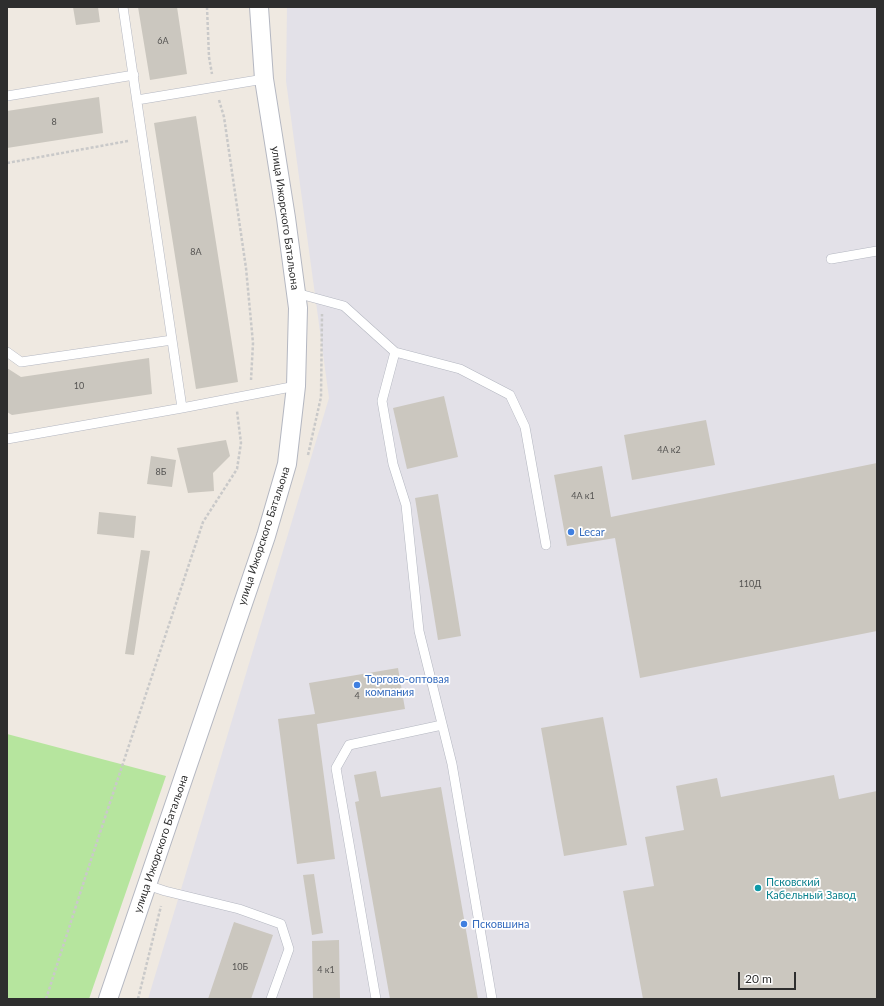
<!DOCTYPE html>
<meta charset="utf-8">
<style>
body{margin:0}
#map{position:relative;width:884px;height:1006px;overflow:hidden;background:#efe9e1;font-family:Lato,sans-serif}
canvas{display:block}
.frame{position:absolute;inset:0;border:8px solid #2e2e2e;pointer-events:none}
.scale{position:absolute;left:738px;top:972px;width:58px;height:18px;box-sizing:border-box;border:2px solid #2e2e2e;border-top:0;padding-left:5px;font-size:12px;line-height:14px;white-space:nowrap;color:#2e2e2e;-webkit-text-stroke:3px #fff;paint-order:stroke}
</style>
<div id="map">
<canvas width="884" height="1006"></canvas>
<div class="frame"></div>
<div class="scale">20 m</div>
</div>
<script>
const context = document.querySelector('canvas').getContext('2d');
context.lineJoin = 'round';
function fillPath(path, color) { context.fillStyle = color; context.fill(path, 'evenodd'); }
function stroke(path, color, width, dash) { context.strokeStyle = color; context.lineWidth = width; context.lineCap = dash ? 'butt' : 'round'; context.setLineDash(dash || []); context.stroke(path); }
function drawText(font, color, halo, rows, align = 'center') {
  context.font = font + ' Lato,sans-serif'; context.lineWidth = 3.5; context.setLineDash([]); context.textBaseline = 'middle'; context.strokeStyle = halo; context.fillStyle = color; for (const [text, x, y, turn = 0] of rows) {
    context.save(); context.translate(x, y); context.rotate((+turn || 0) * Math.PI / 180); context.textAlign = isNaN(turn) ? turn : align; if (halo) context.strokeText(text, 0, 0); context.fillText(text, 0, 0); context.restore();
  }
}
const industrial = new Path2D(`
 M287 7H877V999H148L329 398 286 81Z`);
const green = new Path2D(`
 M7 734 166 776 89 999H7Z`);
const building = new Path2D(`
 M73 7H98L100 22 76 25Z
 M138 7H177L187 74 150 80Z
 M99 97 103 133 7 148V111Z
 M196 116 238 382 196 389 154 123Z
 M149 358 152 394 12 415 7 412V368L21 377Z
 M444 396 458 457 407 469 393 408Z
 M706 420 715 465 632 480 624 435Z
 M226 440 230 456 213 473 214 491 188 493 177 448Z
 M151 456 176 460 172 487 147 484Z
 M877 463V631L640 678 615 538 567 546 554 475 602 466 611 517Z
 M438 494 461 636 438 640 415 498Z
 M99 512 136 516 134 538 97 534Z
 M141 550 150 551 134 655 125 654Z
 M398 668 405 709 317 724 335 859 297 864 278 719 315 714 309 683Z
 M603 717 627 845 564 856 541 728Z
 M376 771 381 797 441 787 478 999H390L355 802 359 801 354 775Z
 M834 775 839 799 877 791V999H643L623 891 654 886 645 837 684 830 676 786 717 778 721 797Z
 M314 874 323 933 312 935 303 875Z
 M234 922 273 935 251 999H208Z
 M339 940 340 999H313L312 941Z`);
const path = new Path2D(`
 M207 7 209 57 212 74
 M219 100 224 117 246 268 253 343 251 380
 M7 163 128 141
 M308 455 321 397 322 314
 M46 999 87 872 203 522 237 469 241 443 237 411
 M138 999 161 906`);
const lane = new Path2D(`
 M123 7 182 408
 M7 96 134 75
 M137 100 264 79
 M831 259 877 251
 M296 293 344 306 395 352 460 369 510 395 525 427 546 545
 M7 352 21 362 172 340
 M395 352 382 401 393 464 406 505 419 631 452 764 492 999
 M7 439 182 408 296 386
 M147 885 165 891 239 909 281 924 289 949 271 999
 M376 999 336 768 349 745 442 725`);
const street = new Path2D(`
 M108 999 266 536 287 464 296 386 298 308 286 218 264 79 259 7`);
const markers = [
 [571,532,4,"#3f7fe0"],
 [357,685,4,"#3f7fe0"],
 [758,888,4,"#0f9aa8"],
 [464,924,4,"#3f7fe0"]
];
const numberNames = [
 ["6А",163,41],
 ["8",54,122],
 ["8А",196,252],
 ["10",79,386],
 ["4А к2",669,450],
 ["8Б",161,472],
 ["4А к1",583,496],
 ["110Д",750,584],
 ["4",357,696],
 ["10Б",240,967],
 ["4 к1",326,970]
];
const streetNames = [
 ["улица Ижорского Батальона",285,218,82],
 ["улица Ижорского Батальона",264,536,-72],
 ["улица Ижорского Батальона",161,844,-71]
];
const shopNames = [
 ["Lecar",579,532],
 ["Торгово-оптовая",365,679],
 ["компания",365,692],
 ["Псковшина",472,924]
];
const cultureNames = [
 ["Псковский",766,882],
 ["Кабельный Завод",766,895]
];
fillPath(industrial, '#e3e1e8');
fillPath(green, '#b6e59e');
fillPath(building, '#cbc7bf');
stroke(lane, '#b4b7c1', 10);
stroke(street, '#b4b7c1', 20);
stroke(path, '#c9c9c9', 2.5, [3, 2]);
stroke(lane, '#fff', 9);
stroke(street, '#fff', 18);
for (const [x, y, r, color] of markers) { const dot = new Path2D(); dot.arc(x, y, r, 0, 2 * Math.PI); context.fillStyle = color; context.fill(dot); stroke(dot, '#fff', 1.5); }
drawText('9px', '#555452', null, numberNames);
drawText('11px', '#2e2e2e', '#fff', streetNames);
drawText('11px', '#366cbe', '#fff', shopNames, 'left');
drawText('11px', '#0d838f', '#fff', cultureNames, 'left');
</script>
